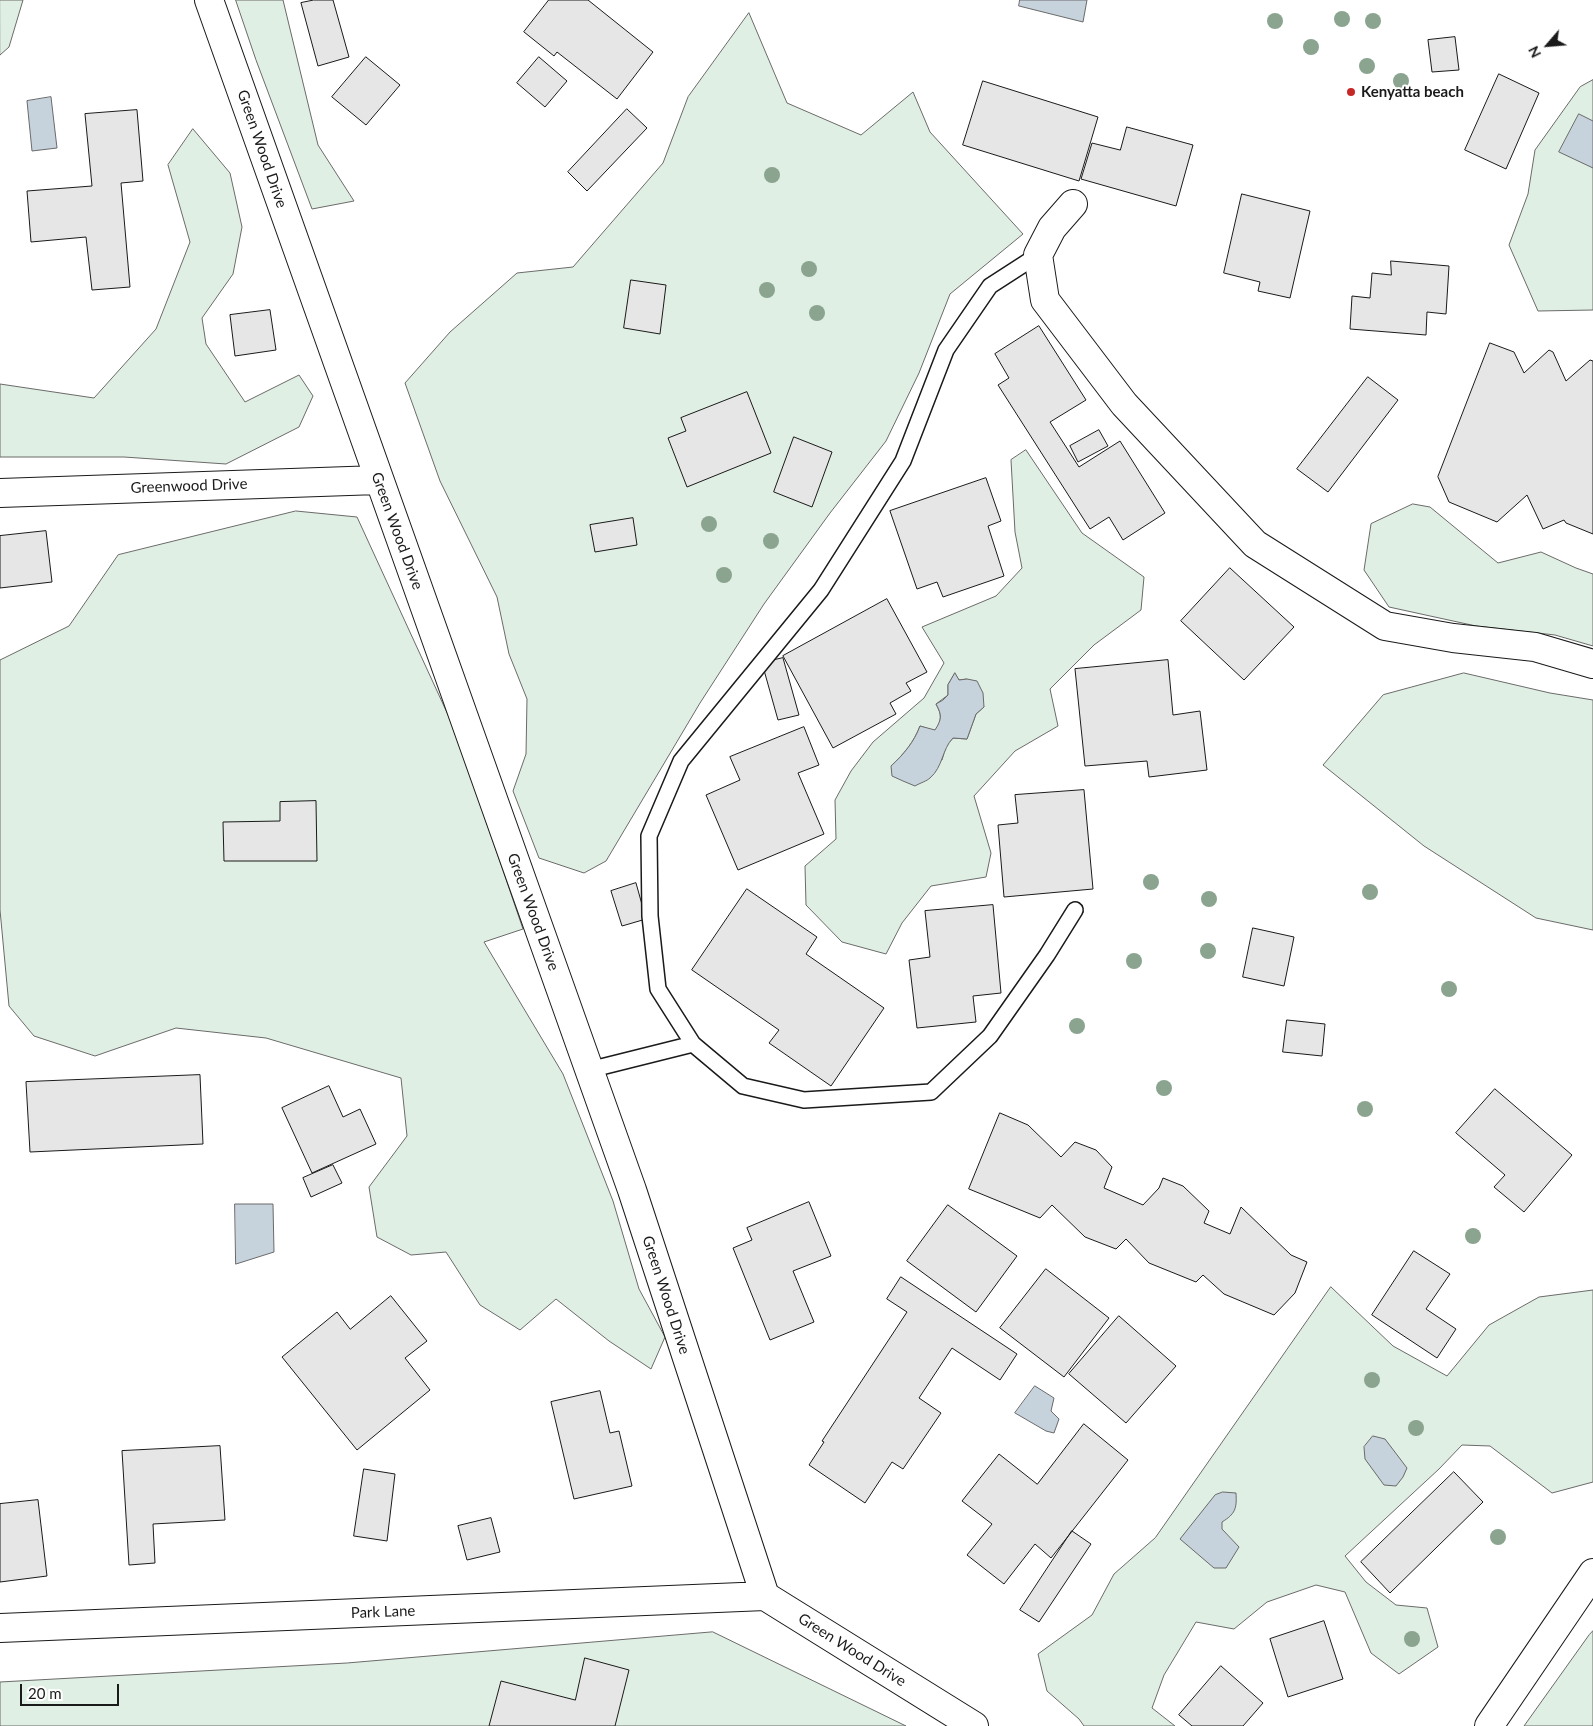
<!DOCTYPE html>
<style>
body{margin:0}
#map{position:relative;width:1593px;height:1726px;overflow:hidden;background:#fff;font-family:Lato,sans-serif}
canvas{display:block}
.north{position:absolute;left:1523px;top:20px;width:50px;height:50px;-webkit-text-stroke:4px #fff;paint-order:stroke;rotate:243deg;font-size:14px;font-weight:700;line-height:20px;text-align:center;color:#1a1a1a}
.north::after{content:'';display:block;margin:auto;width:18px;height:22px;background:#1a1a1a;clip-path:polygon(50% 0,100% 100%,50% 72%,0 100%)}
.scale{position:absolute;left:20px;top:1684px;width:99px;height:22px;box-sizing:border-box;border:2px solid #1a1a1a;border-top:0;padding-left:6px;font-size:15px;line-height:18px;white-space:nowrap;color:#1a1a1a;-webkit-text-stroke:4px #fff;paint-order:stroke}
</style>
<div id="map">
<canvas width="1593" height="1726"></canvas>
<div class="north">N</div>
<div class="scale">20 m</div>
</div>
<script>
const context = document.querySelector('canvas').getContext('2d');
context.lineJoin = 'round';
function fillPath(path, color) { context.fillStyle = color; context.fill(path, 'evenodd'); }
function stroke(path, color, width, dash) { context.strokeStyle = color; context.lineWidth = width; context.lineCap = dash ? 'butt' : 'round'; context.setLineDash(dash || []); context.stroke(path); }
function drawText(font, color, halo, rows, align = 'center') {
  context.font = font + ' Lato,sans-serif'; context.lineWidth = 4; context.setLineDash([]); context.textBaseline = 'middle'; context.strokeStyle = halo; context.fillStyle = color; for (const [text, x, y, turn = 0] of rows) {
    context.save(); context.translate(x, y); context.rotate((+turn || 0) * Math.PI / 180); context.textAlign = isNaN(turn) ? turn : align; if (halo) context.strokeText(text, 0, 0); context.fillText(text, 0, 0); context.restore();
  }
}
const green = new Path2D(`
 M0 0H23L9 47 0 55Z
 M236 0H283L318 145 354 201 312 209 256 60Z
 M749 13 787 103 861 135 913 92 930 132 1023 234 950 294 919 373 886 441 830 513 764 604 700 703 606 861 584 873 539 858 513 791 526 754 527 699 509 654 497 597 440 481 405 383 450 332 517 273 573 267 663 163 688 97Z
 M1593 80V310L1538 311 1509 245 1528 194 1535 150 1580 87Z
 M193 129 230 173 242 227 233 274 202 318 206 344 245 402 299 375 313 396 299 427 226 464 124 457H0V384L94 398 156 329 190 242 168 165Z
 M1026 450 1082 533 1144 577 1141 610 1094 645 1050 689 1058 726 1015 751 974 796 991 853 986 877 931 886 902 923 886 954 842 942 806 905 805 866 836 839 835 800 851 771 873 742 924 698 944 663 922 627 996 596 1022 568 1015 532 1011 460ZM955 674 959 680 967 679 984 707 976 714 967 739 953 738 946 746 942 760 891 766C904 754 914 742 920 726L935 731C942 720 942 715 936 704L948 695V685Z
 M1413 504 1430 507 1498 563 1541 552 1576 568 1593 574V646L1555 635 1476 626 1389 607 1364 570 1371 524Z
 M296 511 357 517 455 730 523 929 484 942 563 1074 613 1201 639 1289 665 1337 651 1369 609 1341 556 1299 520 1330 480 1305 446 1252 411 1255 377 1237 369 1187 407 1136 401 1078 266 1038 176 1028 95 1056 34 1036 9 1006 0 910V660L69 626 118 555Z
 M1464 673 1550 693 1593 700V930L1536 918 1424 846 1323 765 1383 695Z
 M1331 1287 1393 1346 1447 1376 1489 1325 1539 1297 1593 1290V1482L1552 1493 1490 1446 1462 1445 1439 1469 1345 1556 1366 1582 1396 1605 1427 1608 1438 1647 1399 1674 1371 1653 1345 1592 1316 1585 1267 1602 1234 1629 1196 1622 1164 1675 1152 1708 1175 1726H1084L1079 1719 1047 1691 1038 1654 1092 1615 1114 1574 1155 1538Z
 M1593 1631V1726H1524L1589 1635Z
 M713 1632 906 1726H0V1682L347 1663Z`);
const water = new Path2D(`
 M1020 0H1087L1083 22 1019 6Z
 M51 97 57 148 32 151 27 101Z
 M1579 114 1593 121V168L1559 152Z
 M955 673 959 680 967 679 977 681 983 693 984 707 976 714 967 739 953 738C942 749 943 767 930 778 927 781 920 783 915 786L903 781 892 776 891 766C904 754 914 742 920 726L935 730C942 719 942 715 936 704L943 700 948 695V685Z
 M235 1204H273L274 1252 236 1264Z
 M1035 1386 1054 1398 1051 1411 1059 1419 1054 1433 1046 1431 1015 1413Z
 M1373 1436 1385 1439 1407 1468 1403 1477 1396 1486 1384 1485 1365 1459 1364 1447Z
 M1223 1492 1236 1493C1237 1509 1235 1514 1222 1522V1529L1239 1547 1226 1568H1214L1180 1539 1215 1495Z`);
const building = new Path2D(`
 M314 0H333L349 57 318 66 301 3Z
 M549 0H588L653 52 617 99 557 52 554 56 524 32Z
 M1455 37 1459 70 1432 72 1428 40Z
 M366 57 400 85 366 125 332 97Z
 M539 57 567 81 545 107 517 83Z
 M1499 74 1539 93 1506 169 1465 150Z
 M983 81 1098 117 1079 181 963 145Z
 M627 109 647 128 587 191 568 172Z
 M137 110 143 181 121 183 130 287 92 290 86 237 31 242 27 191 92 186 85 114Z
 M1127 127 1193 145 1176 206 1081 179 1092 143 1120 150Z
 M1242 194 1310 211 1290 298 1258 291 1260 282 1224 273Z
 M1391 261 1449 266 1446 314 1427 312 1426 335 1350 329 1352 296 1370 298 1372 273 1391 275Z
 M631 280 666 285 660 334 624 328Z
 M270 310 276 350 235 356 230 315Z
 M1039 326 1086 400 1050 422 1079 467 1120 441 1165 513 1123 540 1109 517 1090 529 998 385 1009 378 995 354Z
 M1490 343 1514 352 1524 373 1549 350 1553 352 1566 381 1590 360 1593 361V534L1566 523 1564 520 1543 529 1527 495 1497 522 1449 502 1438 477Z
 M1368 377 1398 400 1328 492 1297 469Z
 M747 392 771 453 687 487 668 438 686 431 681 418Z
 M1099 430 1108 446 1078 462 1070 446Z
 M794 437 832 452 812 507 774 492Z
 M986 478 1001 521 988 526 1004 576 943 597 937 582 917 589 890 511Z
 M633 518 637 545 595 552 590 525Z
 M46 531 52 582 0 588V536Z
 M1230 568 1294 627 1244 680 1181 621Z
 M887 599 927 672 906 683 911 691 890 703 896 714 833 748 783 656Z
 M783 658 799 715 778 720 762 663Z
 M1168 660 1173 715 1200 711 1207 770 1149 777 1147 761 1085 766 1075 669Z
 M804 727 819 765 798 773 824 834 738 870 706 795 740 780 730 757Z
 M1084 790 1093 889 1004 897 998 825 1018 823 1015 795Z
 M316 801 317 861H224L223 822 280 821V802Z
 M636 883 646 919 622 926 611 891Z
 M747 889 817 937 806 954 884 1008 831 1086 769 1043 779 1030 692 970Z
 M993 905 1001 993 973 996 976 1022 917 1028 909 960 930 957 925 911Z
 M1253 928 1294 937 1284 986 1243 977Z
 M1287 1020 1325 1024 1322 1056 1283 1052Z
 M200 1075 203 1144 30 1152 26 1082Z
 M329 1086 343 1117 360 1109 376 1144 312 1173 282 1108Z
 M1495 1089 1572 1155 1524 1212 1494 1187 1505 1175 1456 1133Z
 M1000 1113 1028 1125 1061 1157 1075 1142 1096 1150 1112 1167 1104 1188 1143 1205 1159 1188 1163 1178 1183 1186 1209 1211 1204 1223 1230 1234 1241 1207 1291 1255 1307 1262 1295 1293 1274 1315 1224 1294 1203 1275 1196 1282 1149 1263 1126 1239 1116 1249 1085 1237 1052 1205 1040 1218 969 1189Z
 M333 1165 342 1183 311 1197 303 1178Z
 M809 1202 831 1256 793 1271 814 1322 770 1340 733 1248 752 1240 747 1228Z
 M948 1205 1017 1256 976 1312 907 1261Z
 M1414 1251 1450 1274 1426 1309 1456 1329 1437 1358 1372 1315Z
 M1046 1269 1109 1318 1064 1377 1000 1328Z
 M901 1277 1017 1354 1000 1380 952 1348 919 1398 941 1413 903 1469 892 1462 865 1503 809 1465 824 1442 822 1441 907 1312 887 1299Z
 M391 1296 427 1341 405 1358 430 1390 357 1450 282 1357 337 1312 350 1329Z
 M1119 1316 1176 1366 1126 1423 1069 1374Z
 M600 1391 610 1433 619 1431 632 1486 574 1499 551 1402Z
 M1084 1424 1128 1460 1051 1558 1035 1544 1004 1584 967 1555 992 1524 962 1501 999 1454 1037 1484Z
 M220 1446 225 1520 153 1524 155 1563 129 1565 122 1451Z
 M364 1469 395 1474 387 1541 354 1536Z
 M1454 1472 1483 1502 1390 1593 1361 1562Z
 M38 1500 47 1576 0 1582V1504Z
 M491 1518 500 1552 467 1560 458 1526Z
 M1072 1531 1091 1544 1039 1622 1020 1610Z
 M1324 1621 1343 1679 1288 1697 1270 1639Z
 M585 1658 629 1670 615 1726H489L501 1681 575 1700Z
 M1221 1666 1263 1703 1243 1726H1192L1179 1715Z`);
const lane = new Path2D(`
 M1038 255 990 286 946 350 903 461 821 590 681 761 649 836 650 916 658 989 693 1044 743 1086 804 1100 931 1092 990 1036 1047 955 1075 910
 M589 1070 693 1044`);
const street = new Path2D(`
 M209 0 632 1190 765 1596 974 1726
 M1073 204 1052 228 1038 255 1045 300 1124 404 1255 544 1385 626 1453 638 1535 647 1593 664
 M0 493 378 480
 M0 1628 765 1596
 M1489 1726 1593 1573`);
const trees = [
 [1342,19],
 [1275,21],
 [1373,21],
 [1311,47],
 [1367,66],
 [1401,81],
 [772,175],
 [809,269],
 [767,290],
 [817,313],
 [709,524],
 [771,541],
 [724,575],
 [1151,882],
 [1370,892],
 [1209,899],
 [1208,951],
 [1134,961],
 [1449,989],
 [1077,1026],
 [1164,1088],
 [1365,1109],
 [1473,1236],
 [1372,1380],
 [1416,1428],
 [1498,1537],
 [1412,1639]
];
const markers = [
 [1351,92,5,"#c62828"]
];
const poiNames = [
 ["Kenyatta beach",1361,92]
];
const streetNames = [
 ["Green Wood Drive",262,149,71],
 ["Greenwood Drive",189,486,-2],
 ["Green Wood Drive",397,531,70],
 ["Green Wood Drive",533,912,70],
 ["Green Wood Drive",666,1295,72],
 ["Park Lane",383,1612,-2],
 ["Green Wood Drive",852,1650,32]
];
fillPath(green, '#e0efe3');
stroke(green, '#6a6a6a', 1);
fillPath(water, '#c6d2dc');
stroke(water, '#6a6a6a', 1);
fillPath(building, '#e6e6e6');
stroke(building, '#1a1a1a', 1);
stroke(lane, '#1a1a1a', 18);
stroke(street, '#1a1a1a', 30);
stroke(lane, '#fff', 15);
stroke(street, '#fff', 28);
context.fillStyle = '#8aa48f';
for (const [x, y] of trees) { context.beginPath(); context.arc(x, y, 8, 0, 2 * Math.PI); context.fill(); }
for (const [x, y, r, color] of markers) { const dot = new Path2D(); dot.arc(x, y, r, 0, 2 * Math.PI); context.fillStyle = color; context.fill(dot); stroke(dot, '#fff', 2); }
drawText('bold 15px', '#1a1a1a', '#fff', poiNames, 'left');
drawText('15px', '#1a1a1a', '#fff', streetNames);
</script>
